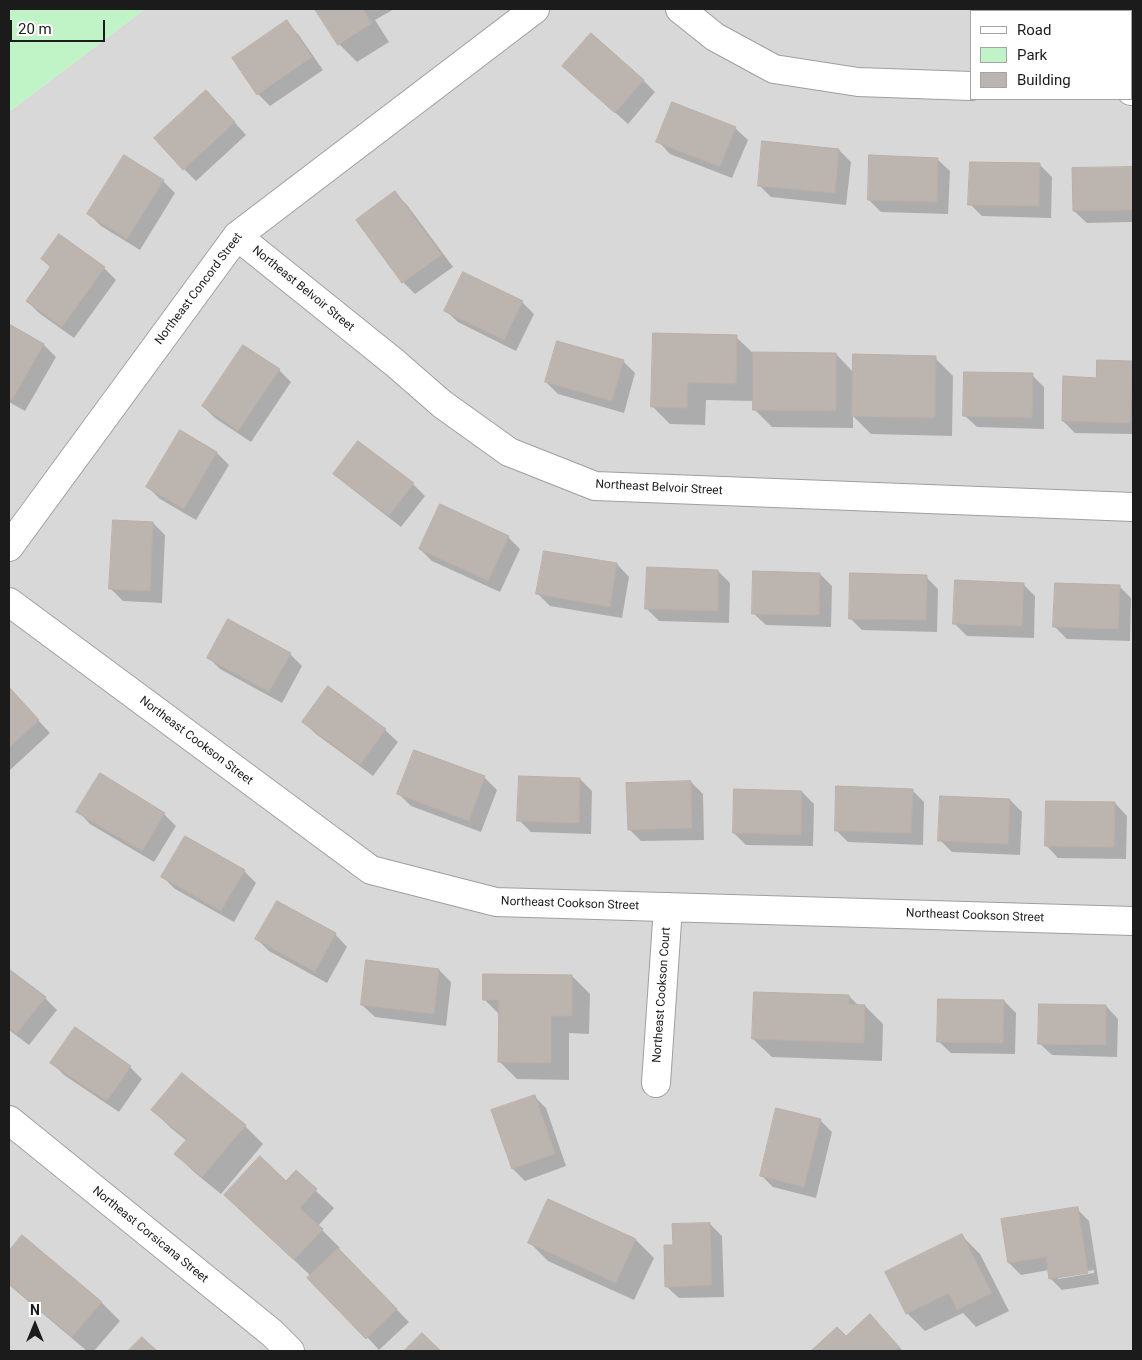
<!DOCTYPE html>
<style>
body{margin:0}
#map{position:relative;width:1142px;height:1360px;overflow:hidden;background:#ece8e1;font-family:Roboto,sans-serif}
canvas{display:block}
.frame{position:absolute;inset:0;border:10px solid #1b1b1b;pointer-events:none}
.legend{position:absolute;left:970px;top:10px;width:162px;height:90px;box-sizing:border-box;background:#fff;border:1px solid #a4a4a4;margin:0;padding:6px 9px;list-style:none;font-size:15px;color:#1b1b1b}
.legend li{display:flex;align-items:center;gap:10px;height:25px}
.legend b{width:25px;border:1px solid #a4a4a4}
.north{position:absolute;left:10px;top:1300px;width:50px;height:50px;-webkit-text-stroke:4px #fff;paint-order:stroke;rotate:0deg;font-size:14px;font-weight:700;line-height:20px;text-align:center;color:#1b1b1b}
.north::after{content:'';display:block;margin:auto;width:18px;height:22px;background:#1b1b1b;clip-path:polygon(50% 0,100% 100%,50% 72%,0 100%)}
.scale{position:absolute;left:10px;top:20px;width:95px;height:22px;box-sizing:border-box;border:2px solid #1b1b1b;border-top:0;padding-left:6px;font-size:15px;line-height:18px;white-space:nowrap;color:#1b1b1b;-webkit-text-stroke:4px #fff;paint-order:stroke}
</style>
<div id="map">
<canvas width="1142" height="1360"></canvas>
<div class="frame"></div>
<ul class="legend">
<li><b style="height:6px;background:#fff"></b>Road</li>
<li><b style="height:14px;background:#c0f4c6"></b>Park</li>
<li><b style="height:14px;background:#bcb4ae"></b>Building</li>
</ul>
<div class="north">N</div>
<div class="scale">20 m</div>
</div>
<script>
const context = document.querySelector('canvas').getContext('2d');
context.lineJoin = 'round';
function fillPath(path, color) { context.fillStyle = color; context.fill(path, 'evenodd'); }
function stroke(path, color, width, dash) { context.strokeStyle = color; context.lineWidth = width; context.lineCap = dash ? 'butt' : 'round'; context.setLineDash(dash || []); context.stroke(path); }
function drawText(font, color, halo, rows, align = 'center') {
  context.font = font + ' Roboto,sans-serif'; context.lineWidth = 4; context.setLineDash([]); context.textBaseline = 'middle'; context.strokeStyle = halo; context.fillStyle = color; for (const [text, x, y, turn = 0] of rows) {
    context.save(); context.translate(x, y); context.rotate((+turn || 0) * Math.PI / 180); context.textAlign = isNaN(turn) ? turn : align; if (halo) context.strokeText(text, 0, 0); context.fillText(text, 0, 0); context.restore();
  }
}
const residential = new Path2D(`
 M145 9H1133V1351H9V112ZM971 11H1131V99H971Z`);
const park = new Path2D(`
 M9 9H145L9 112Z`);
const shadow = new Path2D(`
 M316 9H394L375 20 389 42 357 62 339 44Z
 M986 9H1058V11H988Z
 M1084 9H1133V16H1131V11H1086Z
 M286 22 298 34 323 70 270 106 258 94Z
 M564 66 643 80 655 92 628 124Z
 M218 104 246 135 196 181 184 169Z
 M735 128 748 140 732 178 670 154 658 141Z
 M839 150 851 162 846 205 771 197 759 185Z
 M937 159 950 171 948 214 881 212 869 200Z
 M1040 165 1052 177 1051 218 982 216 970 204Z
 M1133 168V222L1087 223 1074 211V169Z
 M163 181 175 193 140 250 101 226 89 214Z
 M395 193 407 205 453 267 415 294 403 282 358 221Z
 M42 259 104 268 116 280 74 338 39 313 27 301 51 268Z
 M522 302 534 314 516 351 458 322 445 310Z
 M9 326 44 345 56 357 25 411 9 402Z
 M736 337 753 353 836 354 854 373 935 358 953 376 952 436 871 434 853 416V428L772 427 754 409V401L706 400 705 425 670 424 652 406Z
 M623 361 635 373 624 413 558 394 546 382Z
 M1132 362 1133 364V434L1075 433 1063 421 1097 379Z
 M279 370 291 382 251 442 215 418 203 406Z
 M1032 375 1044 387V429L977 427 964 415Z
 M180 431 217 453 229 465 196 520 160 499 148 487Z
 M335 473 413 484 425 496 401 527 347 485Z
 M153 523 165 535 162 603 123 601 111 589Z
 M508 537 520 549 500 592 432 561 420 549Z
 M545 552 617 564 629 577 622 618 550 606 538 594Z
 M718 571 730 583 729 623 659 621 647 609Z
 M820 574 832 586 831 627 766 625 753 613Z
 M926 577 938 589 937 632 862 630 850 618Z
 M1023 584 1035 596 1034 638 967 636 954 623Z
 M1119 586 1131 598 1130 641 1067 639 1055 627Z
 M290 654 302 666 282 703 220 669 208 657Z
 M328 688 385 730 398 742 373 776 316 734 303 722Z
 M9 689 50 733 9 771Z
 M484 777 497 790 481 832 411 806 399 794Z
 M580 779 592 791 591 834 531 832 519 820Z
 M691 782 703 794 704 840 641 841 629 829Z
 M912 790 924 802 923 845 848 842 836 830Z
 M802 792 814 804 813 846 746 845 734 833Z
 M942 797 1010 800 1022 812 1020 855 952 852 940 840Z
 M1115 803 1127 816 1126 859 1058 858 1046 845Z
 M78 811 164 814 176 826 154 862 90 824Z
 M244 871 256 883 234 922 175 889 163 877Z
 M278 902 335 934 347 947 327 983 269 951 257 939Z
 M9 970 45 998 57 1010 29 1045 9 1030Z
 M439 970 451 982 446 1026 375 1017 362 1005Z
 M572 976 590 994 589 1034 569 1033V1080L517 1079 499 1061 500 1015 485 1000Z
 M849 996 859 1006H865L883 1024 882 1061 772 1057 753 1039Z
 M1004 1001 1016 1013 1015 1054 951 1053 938 1041Z
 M1106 1006 1118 1019 1117 1057 1052 1055 1039 1043Z
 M75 1029 130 1067 142 1079 119 1112 64 1075 52 1063Z
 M534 1096 546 1108 566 1166 525 1181 513 1169Z
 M153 1110 245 1126 263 1144 221 1194 194 1172 176 1154 187 1141 171 1128Z
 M820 1120 832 1132 816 1198 773 1187 761 1175Z
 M296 1172 334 1208 318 1226 340 1248 338 1250 409 1322 379 1350 311 1276 243 1212 286 1183Z
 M549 1201 636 1240 654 1258 634 1300 548 1261 530 1243Z
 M1077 1209 1089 1221 1099 1284 1062 1290 1050 1278 1049 1270 1021 1275 1009 1263ZM1094 1270V1273L1058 1279V1276Z
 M710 1224 722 1236 724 1297 679 1298 666 1286 674 1246Z
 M23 1236 102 1303 120 1321 94 1351H87L9 1285V1253Z
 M962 1236 980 1254 1009 1311 976 1327 963 1313 925 1331 907 1313Z
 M882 1328 903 1351H813L837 1329 846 1338Z`);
const building = new Path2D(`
 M315 9H363L372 23 338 45Z
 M287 20 312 57 257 95 232 58Z
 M591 33 644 80 615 113 562 66Z
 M206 90 235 122 183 170 154 138Z
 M672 102 736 127 720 167 656 142Z
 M762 141 839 149 835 193 758 186Z
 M124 155 164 180 127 239 87 214Z
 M869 155 938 158 937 202 868 200Z
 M970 162 1040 163 1039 206 968 205Z
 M1133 167V210L1073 211 1072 168Z
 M395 191 442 255 402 283 356 220Z
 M59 234 105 267 62 327 26 301 51 266 41 259Z
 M463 272 523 301 504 340 444 311Z
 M9 324 44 344 12 400 9 398Z
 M653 333 737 335 736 384 688 382 687 408 651 407Z
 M557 341 624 360 612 401 545 382Z
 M243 345 280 369 238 431 202 406Z
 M753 352 836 353V411L753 410Z
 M853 354 936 356 935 418 852 416Z
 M1097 360 1132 361 1130 423 1062 421 1063 376 1096 378Z
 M964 372 1033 373 1032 418 963 416Z
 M180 430 217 452 184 509 146 487Z
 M358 441 414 483 389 516 333 474Z
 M440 504 509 536 488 581 419 549Z
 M113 520 153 522 150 591 109 589Z
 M544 551 617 563 610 607 536 594Z
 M647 567 718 570V611L645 609Z
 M753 571 820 573 819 615 752 614Z
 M850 573 927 575 926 620 849 619Z
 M955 580 1024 583 1022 626 953 624Z
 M1055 583 1120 585 1118 629 1053 627Z
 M228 619 291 653 269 692 207 658Z
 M328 686 386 729 360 765 302 722Z
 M9 687 39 720 9 748Z
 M414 750 485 776 469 821 397 794Z
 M100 773 165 813 142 851 76 812Z
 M519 776 580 778 579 823 517 821Z
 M691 781 692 828 628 830 626 783Z
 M836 786 913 789 911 833 835 831Z
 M734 789 802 791 801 835 733 833Z
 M940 796 1010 799 1008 844 938 841Z
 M1046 801 1115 802 1114 847 1045 846Z
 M185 836 245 870 221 911 161 877Z
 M277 901 336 933 315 972 255 939Z
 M366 960 439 969 434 1014 361 1005Z
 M9 969 46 997 16 1034 9 1028Z
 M483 974 572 975V1016H551V1063L498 1062 499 1000H483Z
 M754 992 849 995V1004L865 1005 864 1043 752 1039Z
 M938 999 1004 1000 1003 1043 937 1042Z
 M1039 1004 1106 1005V1045L1038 1044Z
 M75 1027 131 1066 107 1101 50 1063Z
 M182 1073 246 1125 202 1177 174 1154 187 1139 151 1110Z
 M535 1095 555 1154 512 1169 491 1110Z
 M776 1108 821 1119 804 1187 760 1176Z
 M260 1156 286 1181 296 1170 317 1189 300 1208 323 1229 294 1260 224 1195Z
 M548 1199 636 1239 616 1283 528 1243Z
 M1078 1207 1088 1273 1049 1279 1046 1257 1008 1263 1001 1219Z
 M710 1223 712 1285 665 1287 664 1245H673L672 1224Z
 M962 1234 992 1293 957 1310 949 1293 906 1314 885 1272Z
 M22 1235 102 1302 72 1337 9 1284V1251Z
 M338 1248 397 1309 366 1339 307 1278Z
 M870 1314 899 1347 895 1351H811L837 1327 846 1336Z
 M422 1333 441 1351H404Z
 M142 1337 157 1351H128Z`);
const street = new Path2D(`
 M680 9 715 37 774 69 858 82 971 86
 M1131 91H1133
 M237 236 395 363 442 404 509 452 595 486 1133 507
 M9 547 237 236 535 9
 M9 602 371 870 496 902 1133 921
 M656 1083 668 907
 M9 1120 272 1333 290 1351`);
const streetNames = [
 ["Northeast Concord Street",199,289,-53],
 ["Northeast Belvoir Street",303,289,39],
 ["Northeast Belvoir Street",659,488,3],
 ["Northeast Cookson Street",196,741,37],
 ["Northeast Cookson Street",570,904,2],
 ["Northeast Cookson Street",975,916,2],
 ["Northeast Cookson Court",662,995,-86],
 ["Northeast Corsicana Street",150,1235,39]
];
fillPath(residential, '#d9d8d8');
fillPath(park, '#c0f4c6');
fillPath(shadow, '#0003');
fillPath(building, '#bcb4ae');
stroke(building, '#bcb0a5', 1);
stroke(street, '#9f9f9f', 30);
stroke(street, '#fff', 28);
drawText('12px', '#1b1b1b', '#fff', streetNames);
</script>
